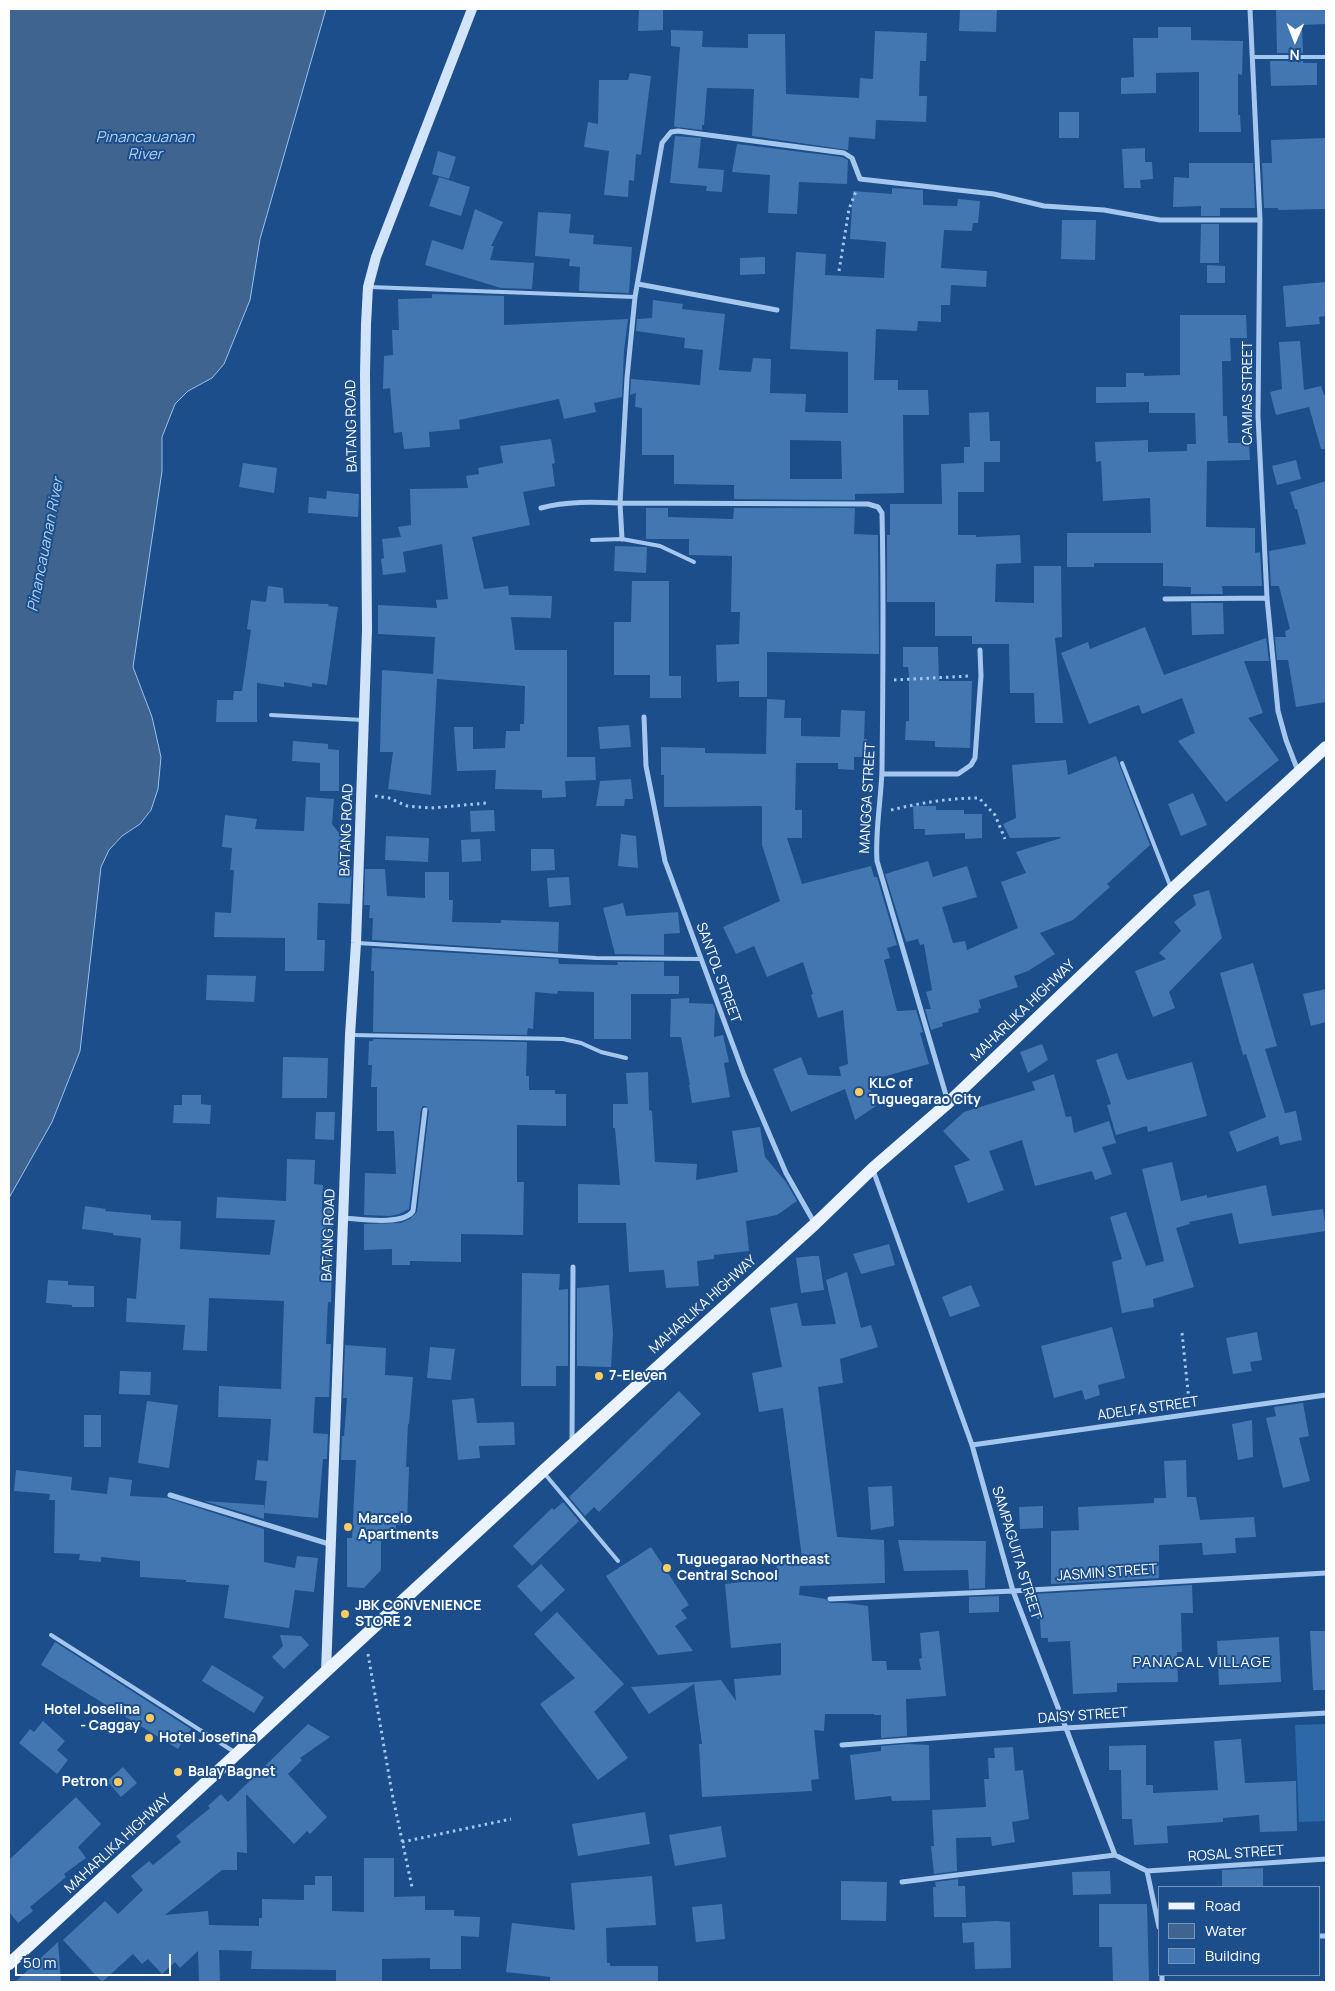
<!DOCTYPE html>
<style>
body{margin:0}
#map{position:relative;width:1335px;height:1991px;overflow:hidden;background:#1b4e8a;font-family:Manrope,sans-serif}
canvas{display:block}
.frame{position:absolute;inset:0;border:10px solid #fff;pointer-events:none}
.legend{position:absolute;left:1158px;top:1886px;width:162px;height:90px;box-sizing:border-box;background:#1b4e8a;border:1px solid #7695b9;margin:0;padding:6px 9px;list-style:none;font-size:15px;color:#fff}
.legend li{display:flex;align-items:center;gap:10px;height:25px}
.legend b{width:25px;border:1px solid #7695b9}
.north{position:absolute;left:1270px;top:15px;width:50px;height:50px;-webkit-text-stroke:4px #1b4e8a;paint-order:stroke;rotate:181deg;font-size:14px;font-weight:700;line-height:20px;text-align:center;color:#fff}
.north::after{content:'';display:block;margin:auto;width:18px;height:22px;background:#fff;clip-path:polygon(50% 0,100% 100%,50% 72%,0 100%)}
.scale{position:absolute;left:15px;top:1954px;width:156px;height:22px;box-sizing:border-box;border:2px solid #fff;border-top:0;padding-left:6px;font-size:15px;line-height:18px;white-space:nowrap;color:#fff;-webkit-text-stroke:4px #1b4e8a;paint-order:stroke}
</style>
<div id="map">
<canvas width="1335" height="1991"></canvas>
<div class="frame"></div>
<ul class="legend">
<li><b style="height:6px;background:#ebf3ff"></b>Road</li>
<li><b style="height:14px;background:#3f648f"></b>Water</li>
<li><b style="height:14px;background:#4377b2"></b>Building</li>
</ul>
<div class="north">N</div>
<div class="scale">50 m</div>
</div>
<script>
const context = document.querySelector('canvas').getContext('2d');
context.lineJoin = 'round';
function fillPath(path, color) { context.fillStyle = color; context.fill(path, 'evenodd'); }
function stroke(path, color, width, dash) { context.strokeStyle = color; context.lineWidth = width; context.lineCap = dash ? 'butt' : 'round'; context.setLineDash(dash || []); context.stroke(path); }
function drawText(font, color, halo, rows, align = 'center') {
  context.font = font + ' Manrope,sans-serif'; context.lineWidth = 4; context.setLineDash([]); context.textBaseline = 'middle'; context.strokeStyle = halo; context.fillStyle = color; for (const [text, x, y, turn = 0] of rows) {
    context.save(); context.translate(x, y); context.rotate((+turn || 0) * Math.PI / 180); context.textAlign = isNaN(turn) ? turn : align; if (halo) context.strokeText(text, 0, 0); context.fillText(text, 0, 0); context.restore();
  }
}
const green = new Path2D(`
 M1326 1724V1821L1299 1822 1295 1725Z`);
const water = new Path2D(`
 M9 9H326L260 239 250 300 224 364 212 378 188 391 175 404 162 437V471L133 667 152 717 161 757 158 789 151 810 140 824 122 836 109 850 101 867 80 1051 52 1122 9 1198Z`);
const building = new Path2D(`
 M639 9 663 10V30L638 31Z
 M960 9H997L996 32 959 31Z
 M1276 9H1326V24L1302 25 1303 53H1277Z
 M1158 27H1191V40L1243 41 1242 75 1238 74V115H1240L1241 132H1199V72L1156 73V93L1121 94V78L1134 77 1133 38H1158Z
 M671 30 703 31 702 47 748 48V34H785L786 94 859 98 860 78 873 79 875 31 927 33 926 61H920L919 96H927L926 122 876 120 875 139 849 137 848 150 752 136 754 89 707 88 704 125H702V130L676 127 674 126 680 47 671 46Z
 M1270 61H1303V63H1317V85L1271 86Z
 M630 73 651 76 641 155 636 154 634 181 629 180 628 197 604 195 609 151 584 147 588 122 598 124 599 80H628Z
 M1059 112H1079V138H1059Z
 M675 136 701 138 698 168 724 170 722 192 706 191 707 186 670 183Z
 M1326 138V209L1278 210V208H1264L1262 163H1272L1271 140Z
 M737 144 842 157 848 160 847 184 799 182 797 214 768 213 770 175 732 172Z
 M1145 148V162H1152L1153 179 1140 180 1141 188H1124L1122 149Z
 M438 151 456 157 449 179 432 174Z
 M1189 163H1253L1255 208H1220V216H1201V206L1173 207 1174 177 1189 178Z
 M439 177 470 187 461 216 429 206Z
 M892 188 923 190V205L957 206 958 199 980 201 978 223H973L972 231 944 230 941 268 987 271 986 287 951 285 950 305H941V322L918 321 917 331 876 329 874 380H898V390H928L929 415H903L904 493 855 494V500L734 499V485L674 484V455H642V408L635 407 636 393 630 395 631 379 700 385 703 350 684 348 685 338 636 331 637 319 652 318 653 300 683 304 682 309 725 314 719 370 751 372 753 358 771 359 770 393 806 394 805 412 848 413V352L790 349 796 252 826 254 825 275 884 278 886 242 850 239 853 191 892 194ZM790 440 841 441 842 479H790Z
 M475 209 503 222 491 246H494L490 260 534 263 532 289 501 288 425 265 432 240 463 250Z
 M538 212 571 214 569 233 594 235 593 244 632 247 629 293 579 291 580 267 569 266 570 259 535 256Z
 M1062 220H1096L1095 260 1061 259Z
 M1201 224H1219V263H1200Z
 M765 257V274L740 275V258Z
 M1207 265 1225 266V283H1207Z
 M1326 282V316L1319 317 1320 324 1286 327 1283 286Z
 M432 294 504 296V325L628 319 624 351 622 397 594 403 596 412 564 419 559 399 459 420 460 429 429 432 430 447 404 449 402 432 394 433 390 388 383 389 384 356 393 355 392 330H399L398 299 432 298Z
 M1180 315H1246L1247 338H1230L1231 361H1222L1223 416H1227L1228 443H1249L1250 460 1207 461 1206 527 1255 528V553L1260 552 1262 586H1222L1223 594H1191V587L1163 586V563H1094V567H1067V533H1151L1150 498 1103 501 1101 461 1096 462 1095 442 1148 440V452L1187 451V444H1196L1195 413H1149V402L1096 403V387H1126V373H1144V376L1180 375Z
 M1300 341 1304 390 1321 386 1324 395H1326V449H1321L1309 407 1276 415 1270 392 1282 389 1279 342Z
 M989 412 990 441H1000V462H984V492H958V535H976V537L1020 535 1021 563 996 564 995 602 1034 603V566H1061L1062 637 1055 638 1063 723H1035L1034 693H1010L1009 644H972V636H935V602H887V535H890V504H942L941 464 964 463V447H970L969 413Z
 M551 439 555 463 552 464 555 486 523 492 530 525 472 537 484 589 508 586 509 595 552 596 551 618 511 617 515 650H567V757H595L596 780 565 781 566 797 542 798V790L495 789 496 770 457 771 454 727H473V749L505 748 506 731H520V724H524L525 686 437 679 431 795 388 789 393 752H380L382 670 433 674 435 637 378 634V605L437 608 436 600 448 599 442 544 403 552 406 572 383 575 381 559 384 558 382 539 401 537 398 527 411 525 410 489 468 488 466 476 479 474 478 468 503 463 500 446Z
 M1296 460 1301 479 1277 485 1272 466Z
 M243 463 277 468 274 493 239 487Z
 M1326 481V702L1296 707 1288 660H1277L1275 637H1286L1285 631 1290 629 1279 586H1271L1269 551 1306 544 1297 509H1295L1290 492Z
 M327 491 359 494 358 517 308 513 309 497 326 499Z
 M646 508H668V517L733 519 734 508H855L854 534 878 535 879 654 767 652V697H739V681L717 682 716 645 739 644 740 612H731L732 556 689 555V539H646Z
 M615 546 647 547 646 573 614 571Z
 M632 581H669V676H681V698H650V675H614V622H631Z
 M268 586 283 588 284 603 329 604 328 606 338 607 327 685 312 683V687L284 682V687L257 683V722H216L217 700H233L234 691H242L251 630 247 629 251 600 266 602Z
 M1191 603H1223L1224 634 1192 635Z
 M1145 627 1164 675 1266 638 1269 661H1244L1263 713 1248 718 1279 760 1226 802 1178 741 1195 733 1182 698 1142 714 1139 705 1089 724 1061 653 1088 642 1090 649Z
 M903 647H938L939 681H972L970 748 935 747V741L905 740 906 721H909V675L908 667H903Z
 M767 699 785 700 784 718H801V736L840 737 841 710 865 711 864 739H867V757H854V770L838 769V763H796L795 810H802V838H787L802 884 871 866 874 877H877L897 945 887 948 890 958 884 960 897 1011 916 1010 923 1032 920 1033 929 1064 868 1081 876 1106 855 1120 845 1089 791 1112 773 1069 801 1057 808 1075 841 1076 839 1067 848 1064 843 1010 818 1018 811 995 813 994 803 962 767 977 754 946 736 954 723 927 780 901 762 845V806L664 807V775H661V747L705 748V753L766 754Z
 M629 725 631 747 600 749 598 727Z
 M293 741 328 744V749L339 750V791H320V763L292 761Z
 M1116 756 1150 845 1107 884 1110 887 1073 920 1040 933 1055 954 1028 971 1014 976 1018 987 979 1000 981 1008 978 1009 979 1012 942 1023 943 1026 931 1030 925 1009H931L926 992 932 990 924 944 920 945 918 939 906 942 885 874 928 861 933 877 967 866 977 897 942 907 953 943 965 941 967 950 1018 928 1001 882 1026 873 1016 852 1061 838 1060 837 1010 838 1003 824 1016 818 1012 765 1066 760 1068 775Z
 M631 779 633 799H625L624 806H596L600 781Z
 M1193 793 1207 825 1181 836 1168 804Z
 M306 797 334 799 332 824 343 838 344 870H352L350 904 318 903 317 940H325L324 971H285V938L214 937 215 912 231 913 234 870H230L232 848 222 847 225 815 257 819 255 829 304 831Z
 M913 806H936V810H964V814H982V838L965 839V833L925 835V829H914Z
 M494 810 495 831 471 832 470 811Z
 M621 834 636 836 638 868 618 866Z
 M386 836 429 838 428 862 385 860Z
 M480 839 481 861 462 862 461 840Z
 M531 849H554L555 870 531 871Z
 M365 869H385L387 896 425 898V872H449V900H453L452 922 501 923V920L559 922 558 952 372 940 373 918H369L370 905H364Z
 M569 877 571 905 549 907 547 878Z
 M1209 890 1222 938 1169 992 1175 1008 1153 1017 1135 971 1166 959 1159 953 1181 931 1174 922 1196 905 1193 895Z
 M623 903 626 916 678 912 680 933 664 934V955L615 954 603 908Z
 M372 948 558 959 559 964 618 965 617 962H664V976H679V994H631V1039H594V992L558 991 557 994 535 992 533 1029 528 1028 527 1035 373 1032 374 971H371Z
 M1253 963 1277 1046 1265 1049 1285 1113 1296 1111 1302 1140 1280 1145 1278 1136 1237 1152 1229 1132 1266 1117 1246 1054 1243 1055 1220 973Z
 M207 975 256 976 254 1002 206 1000Z
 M1326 989V1022L1311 1026 1303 994Z
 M689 998V1003L713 1004 715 1010 714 1037 723 1035 729 1062 724 1063 730 1097 692 1103 689 1085H690L681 1037H670L671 999Z
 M373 1039 527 1042 526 1076H529V1090H555V1094H566V1126L517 1125V1182H524L523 1235 461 1234V1262L410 1261V1265H392V1249L364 1250V1224L401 1223 410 1219 417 1212 429 1111 426 1106H423L421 1109 409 1209 399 1214 390 1216 364 1215 365 1173 396 1174 394 1131H377V1087H371L372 1065H368L369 1041H373Z
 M1042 1044 1048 1060 1028 1073 1020 1052Z
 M1117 1053 1126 1078 1128 1080 1192 1062 1207 1116 1148 1132 1147 1126 1116 1135 1107 1105 1111 1104 1096 1060Z
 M283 1057 328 1058 327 1098H282Z
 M648 1072 649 1110 652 1111 655 1162 697 1164 696 1180 738 1172 732 1131 760 1127 765 1157 786 1182 797 1201 777 1215 746 1221 749 1251 714 1255V1259L697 1261 699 1286 666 1288 664 1270 629 1272 626 1223H578V1184L620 1185 615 1128H613V1104H628L626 1073Z
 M1054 1074 1066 1117 1071 1116 1074 1133 1109 1121 1116 1143 1102 1147 1112 1174 1095 1180 1092 1171 1035 1186 1022 1140 989 1151 1004 1190 968 1203 954 1166 970 1160 943 1131 964 1112 1035 1090 1032 1082Z
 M182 1095H201V1104L211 1105 210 1124 173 1123 174 1105H182Z
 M316 1112H335L334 1140 315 1139Z
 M287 1159 315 1160 314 1184 323 1185 322 1210H333L330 1258H332L331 1302H328L326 1344H331L329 1397H315L313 1433 328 1434 327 1459H323L318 1518 264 1513V1519L204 1501 264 1505V1512L267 1481 255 1480 257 1460 268 1461 271 1419 218 1417 219 1386 281 1389 284 1301 209 1298 207 1351 183 1350 185 1325 126 1322 127 1298 136 1299 141 1238 113 1235V1233L82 1229 85 1206 106 1209 105 1211 151 1215V1220L181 1221 180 1249 270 1255 275 1220 216 1218 217 1197 286 1201Z
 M1172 1162 1181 1201 1207 1195V1198L1266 1185 1272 1216 1323 1209 1326 1231 1239 1244 1232 1213 1189 1222 1190 1224 1176 1228 1194 1287 1153 1299 1154 1307 1122 1313 1112 1262 1122 1259 1110 1217 1126 1212 1146 1266 1164 1261 1142 1169Z
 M889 1244 895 1265 861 1274 853 1254Z
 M812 1256H819L824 1290 801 1293 796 1258Z
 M847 1272 861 1328 871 1325 878 1347 840 1359 843 1383 818 1387 837 1537 884 1540 885 1583 800 1586 799 1595 826 1599 830 1603H846L868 1606 872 1661H886L887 1670H921L919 1659 922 1658 920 1633 939 1631 946 1696 906 1699 907 1736 881 1738V1715H874V1714H825L824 1731 814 1730 819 1779 811 1780 812 1791 702 1797 699 1744H702L694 1684 649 1714 631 1687 721 1680 736 1701 734 1679 781 1675V1643L731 1648 725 1584 778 1578 776 1560 802 1558 783 1408 759 1412 752 1373 782 1367 770 1308 797 1303 802 1326 836 1324 826 1280Z
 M522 1273 560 1274 559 1290 568 1289V1366H556V1386H521Z
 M48 1280 68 1281V1285L94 1286V1307H72V1305L46 1303Z
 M609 1285 613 1334 611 1367 577 1366V1288Z
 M971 1285 980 1306 950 1317 942 1297Z
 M1112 1327 1125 1378 1098 1385 1100 1395 1085 1400 1082 1390 1054 1398 1041 1346Z
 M1257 1332 1262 1360 1250 1362 1252 1371 1233 1374 1226 1338Z
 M345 1345 386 1348 385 1375 413 1377 409 1424H408L406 1467H409L407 1525H396V1538H381V1570L364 1588 347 1587V1538H352L356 1460H341L342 1436H344L347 1398H343Z
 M430 1347 455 1349 451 1380 427 1378Z
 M120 1371 151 1372 150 1395 119 1394Z
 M679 1391 701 1414 599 1512 594 1507 585 1516 569 1497Z
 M474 1398 477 1423 514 1422 515 1445 479 1446 480 1458 458 1460 452 1400Z
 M147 1401 178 1405 169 1468 138 1463Z
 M1303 1403 1309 1436 1299 1438 1310 1481 1283 1488 1266 1418 1276 1416 1274 1407Z
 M84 1415H101V1447H84Z
 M1252 1420 1253 1457 1238 1460 1232 1424Z
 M1186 1460 1187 1497H1196L1200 1520 1254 1517 1256 1537 1235 1538 1236 1553 1203 1555 1202 1543 1159 1545V1578L1051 1584V1531L1079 1530 1078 1507 1154 1503V1498H1166L1164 1461Z
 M16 1470 72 1477 71 1490 107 1494 109 1477 132 1480 130 1496 167 1498 264 1529V1562L295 1568 297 1556 318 1558 314 1592 295 1590 289 1628 224 1618 229 1585 186 1582V1580L140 1577V1561L101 1557V1562L79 1560 80 1554 54 1553 55 1500H49L50 1494 14 1491Z
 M892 1486 894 1526 871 1530 868 1487Z
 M563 1502 579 1521 532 1566 513 1546 552 1508 554 1510Z
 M1043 1506V1528L1020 1529 1019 1507Z
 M898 1540 986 1541 985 1588 969 1589 968 1570 904 1571Z
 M651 1547 689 1605 681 1610 687 1618 675 1626 693 1651 658 1655 606 1576Z
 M541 1564 565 1590 541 1612 517 1586Z
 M1192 1585 1193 1613H1181L1182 1652H1177L1178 1682 1117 1683V1692L1073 1694 1070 1641 1048 1642V1638H1041L1040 1619H1037L1035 1594Z
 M999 1596V1612L969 1613V1597Z
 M557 1612 624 1684 594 1712 628 1758 598 1780 540 1704 575 1678 534 1634Z
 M1310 1631H1326V1690H1313Z
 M280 1635 301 1636 309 1645 284 1669 272 1657 283 1646Z
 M1279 1637 1281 1682 1219 1685 1217 1641Z
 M55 1642 191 1729 178 1749 41 1665Z
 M212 1665 264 1697 254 1713 202 1681Z
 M43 1721 65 1741 57 1750 68 1760 57 1774 19 1743 30 1729 34 1732Z
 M308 1724 330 1737 300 1758 302 1760 288 1774 327 1817 310 1834 307 1831 294 1844 246 1794 247 1853 237 1852V1870H222L165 1915 208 1911 209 1925 259 1926V1918H262V1899L304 1900V1885H315V1876H332V1911L364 1912V1858H394V1897L425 1896V1910H454V1916L480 1917 479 1937 461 1936V1969H430V1958L382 1959V1982H336V1970L251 1969 252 1951 219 1950 220 1982H199L198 1951 180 1968 175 1962 162 1974 148 1959 142 1964 133 1954 102 1982 63 1940 105 1901 118 1914 143 1890 131 1876 149 1861 153 1865 181 1842 176 1836 210 1808 208 1806 221 1794 228 1802Z
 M1241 1739 1245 1783 1296 1781 1297 1831 1260 1832 1259 1815 1223 1818V1822L1167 1826 1168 1843 1134 1845 1132 1819H1122L1121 1770H1109V1746L1146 1745V1785H1153V1793L1218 1790 1214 1741Z
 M907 1744 929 1745 930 1800 892 1801 891 1796 855 1800 850 1755 881 1751V1746Z
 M1013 1747 1015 1771 1023 1770 1029 1819 1012 1822 1015 1842 992 1846 991 1837 956 1838 957 1871 934 1874 931 1846H934L932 1810 986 1807 984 1779H989L988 1758H995L994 1748Z
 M123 1767 137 1783 121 1797 107 1781Z
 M76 1797 101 1824 78 1847 86 1858 64 1874 66 1877 30 1907 33 1911 18 1923 9 1912V1860Z
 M645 1812 650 1844 578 1856 572 1824Z
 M721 1826 726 1857 675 1866 669 1835Z
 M1263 1868V1887H1222V1870Z
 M1110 1871 1111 1894 1073 1895 1072 1872Z
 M652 1876 656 1925 606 1928 607 1963H610V1966H658V1982H550V1977L506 1972 512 1923 575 1930 571 1883Z
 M958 1879V1886H965L966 1917H934L933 1887H936L935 1882Z
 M841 1881 887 1882 886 1921 841 1920Z
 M722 1904 725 1939 696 1942 692 1907Z
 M1099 1904H1147L1149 1982H1113L1112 1947H1099Z
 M996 1921 1010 1922 1011 1968 975 1969 974 1942 963 1943 962 1923Z
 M58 1942 61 1982H15Z`);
const path = new Path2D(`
 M839 271 849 209 856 191
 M894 680 970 676
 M375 796 389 798 407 806 431 808 487 803
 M891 810C920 803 949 798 979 798L995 815 1005 839
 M1182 1333 1189 1401
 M368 1654 392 1793 412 1887
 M402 1842 511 1819`);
const lane = new Path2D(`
 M1253 57H1326
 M370 287 635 297
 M592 540 622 539 660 546 694 562
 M271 715 363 720
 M1122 763 1171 888
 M358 943 596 958 700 959
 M352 1035 563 1039 581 1043 601 1052 626 1058
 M544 1473 618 1561
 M51 1635 236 1753`);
const street = new Path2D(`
 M1250 9 1260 220 1258 416 1267 598 1278 711 1286 740 1298 771
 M638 284 777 310
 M541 508C567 501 593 502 620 503L868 504 878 507 882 513C884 599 883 684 882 770 881 801 875 831 877 861L948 1102
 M622 539 620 503 627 378 635 297 662 143 671 132 678 131 844 153 852 158 860 179 994 194 1044 206 1104 210 1160 220H1260
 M1165 599 1267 598
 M644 717 646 766 665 861 744 1075 786 1173 815 1224
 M882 774H958L971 765 975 758 981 676 980 650
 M873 1170 972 1445 1013 1591 1115 1855 1147 1871 1159 1927
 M343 1218C360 1219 403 1226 413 1211L425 1110
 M572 1441 573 1267
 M972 1445 1326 1395
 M170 1495 329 1544
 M830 1599 1013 1591 1326 1573
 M842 1745 1065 1728 1326 1713
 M1147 1871 1326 1859
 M902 1882 1115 1855
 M1319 1936H1326
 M1162 1982V1975`);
const secondary = new Path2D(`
 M326 1672 350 1035 356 943 367 630 365 374 366 324 368 287 376 257 472 9`);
const primary = new Path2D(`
 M9 1964 542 1472 815 1224 873 1168 948 1103 1171 890 1326 747`);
const markers = [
 [859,1092,5,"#fecd61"],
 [599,1376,5,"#fecd61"],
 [348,1527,5,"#fecd61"],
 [667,1568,5,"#fecd61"],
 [345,1614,5,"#fecd61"],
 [150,1718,5,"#fecd61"],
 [149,1738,5,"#fecd61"],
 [178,1772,5,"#fecd61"],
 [118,1782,5,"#fecd61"]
];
const streetNames = [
 ["CAMIAS STREET",1248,393,-90],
 ["BATANG ROAD",352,426,-91],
 ["MANGGA STREET",868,798,-87],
 ["BATANG ROAD",347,830,-88],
 ["SANTOL STREET",718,973,70],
 ["MAHARLIKA HIGHWAY",1023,1011,-44],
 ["BATANG ROAD",329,1235,-88],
 ["MAHARLIKA HIGHWAY",703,1305,-42],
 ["ADELFA STREET",1148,1409,-8],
 ["SAMPAGUITA STREET",1016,1553,73],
 ["JASMIN STREET",1107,1573,-4],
 ["DAISY STREET",1083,1716,-4],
 ["MAHARLIKA HIGHWAY",118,1844,-43],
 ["ROSAL STREET",1236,1854,-4]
];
const poiNames = [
 ["KLC of",869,1084],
 ["Tuguegarao City",869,1100],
 ["7-Eleven",609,1376],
 ["Marcelo",358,1519],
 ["Apartments",358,1535],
 ["Tuguegarao Northeast",677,1560],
 ["Central School",677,1576],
 ["JBK CONVENIENCE",355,1606],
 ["STORE 2",355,1622],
 ["Hotel Joselina",140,1710,"right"],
 ["- Caggay",140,1726,"right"],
 ["Hotel Josefina",159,1738],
 ["Balay Bagnet",188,1772],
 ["Petron",108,1782,"right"]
];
const waterNames = [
 ["Pinancauanan",145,138],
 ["River",145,155],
 ["Pinancauanan River",46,545,-79]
];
const neighbourhoodNames = [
 ["PANACAL VILLAGE",1202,1663]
];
fillPath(green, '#2d68a8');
fillPath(water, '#3f648f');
stroke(water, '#98c2ef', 1);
fillPath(building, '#4377b2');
stroke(path, '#a5c7ed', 3, [2.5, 4]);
stroke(lane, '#a5c7ed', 4);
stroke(street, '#a5c7ed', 5);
stroke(secondary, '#d1e4f9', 10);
stroke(primary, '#ebf3ff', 12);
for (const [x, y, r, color] of markers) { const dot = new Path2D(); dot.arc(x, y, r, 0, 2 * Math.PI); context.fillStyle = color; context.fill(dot); stroke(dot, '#1b4e8a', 2); }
drawText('14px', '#fff', '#1b4e8a', streetNames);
drawText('bold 14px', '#fff', '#1b4e8a', poiNames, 'left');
drawText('italic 15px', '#b1d1f4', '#1b4e8a', waterNames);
context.letterSpacing = '1px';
drawText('15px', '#fff', '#1b4e8a', neighbourhoodNames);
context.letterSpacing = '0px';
</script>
